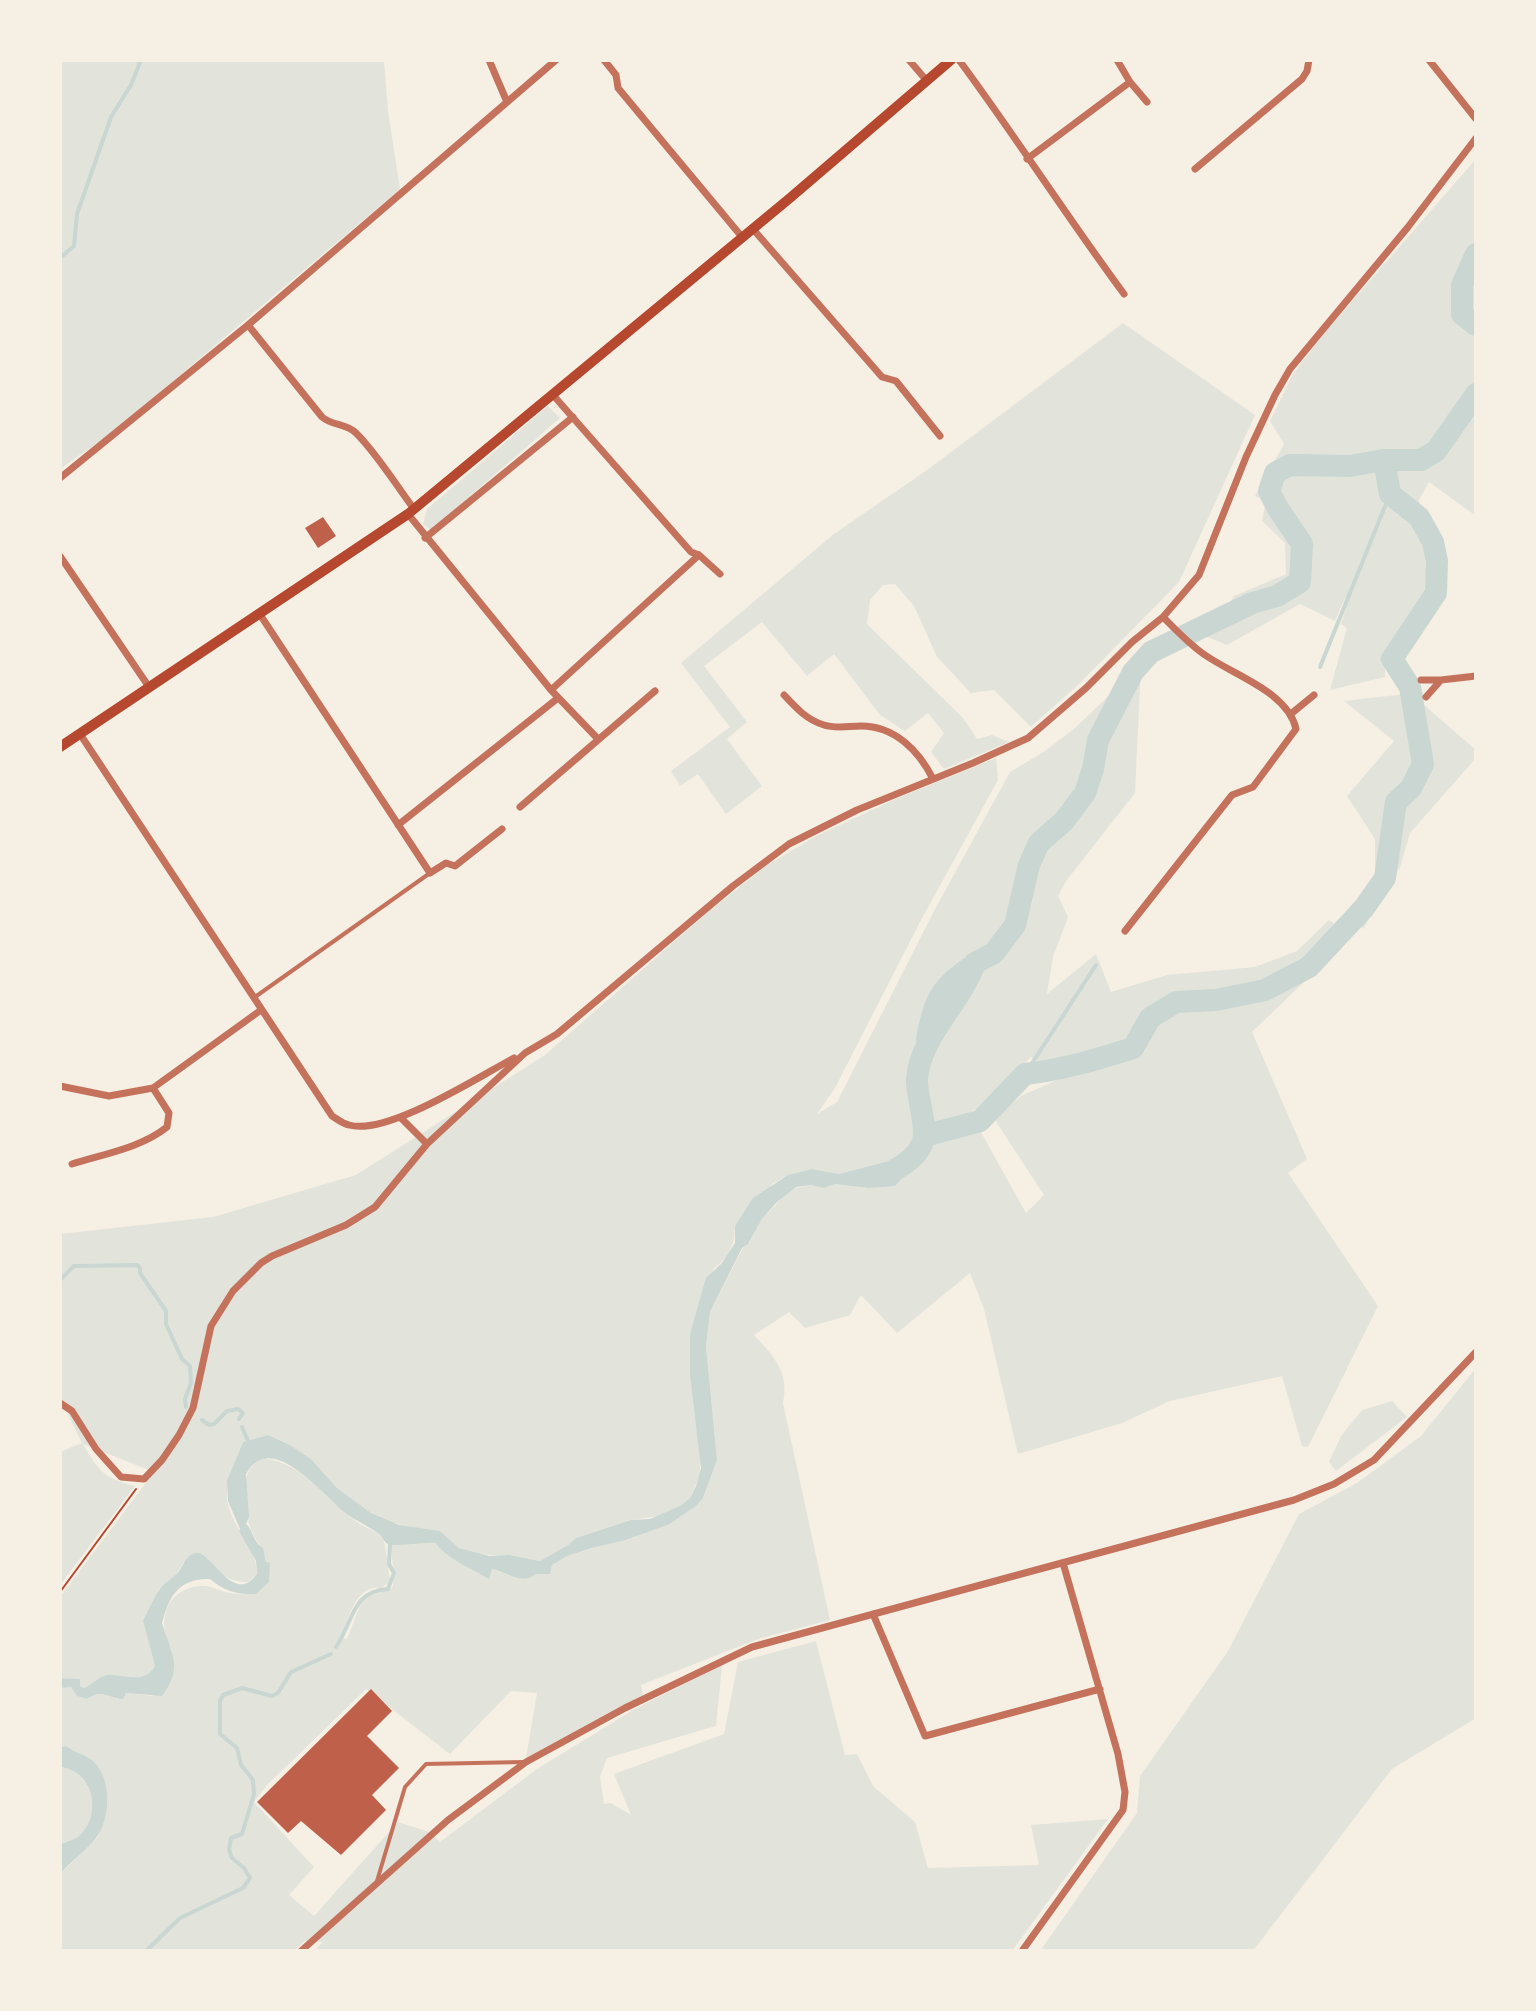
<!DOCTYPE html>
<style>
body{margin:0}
#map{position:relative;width:1536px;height:2011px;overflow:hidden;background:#f6efe4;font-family:Barlow,sans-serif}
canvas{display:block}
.frame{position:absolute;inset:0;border:62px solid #f6efe4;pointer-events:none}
</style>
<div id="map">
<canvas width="1536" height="2011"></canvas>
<div class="frame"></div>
</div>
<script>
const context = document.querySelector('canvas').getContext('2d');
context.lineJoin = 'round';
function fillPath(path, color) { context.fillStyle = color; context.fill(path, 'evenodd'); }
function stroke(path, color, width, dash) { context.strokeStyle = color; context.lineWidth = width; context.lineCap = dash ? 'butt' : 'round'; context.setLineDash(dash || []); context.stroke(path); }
const green = new Path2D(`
 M60 60H384L388 111 400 189 114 431 60 469Z
 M1476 159V516L1429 482 1419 500 1421 513 1414 516 1425 534 1433 561V592L1385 659V677L1330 690 1347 628 1341 624 1348 602 1345 598 1335 621 1300 604 1227 645 1188 629 1227 606 1234 596 1286 574 1285 543 1262 521 1266 501 1255 496 1284 444 1270 421 1293 374 1326 331Z
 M1123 323 1255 415 1179 582 1079 684 1031 727 994 690 971 693 937 657 914 606 895 584 883 585 870 600 867 624 963 718 977 739 992 735 1009 742 944 769 931 752 944 733 928 713 905 731 880 715 834 654 807 676 762 622 704 666 747 722 727 739 762 786 726 814 698 774 680 786 671 771 730 727 681 663 834 534 927 470Z
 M548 406 560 418 431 530 423 524 427 509Z
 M1141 665 1135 793 1066 881 1058 896 1068 917 1053 957 1047 994 1096 954 1111 992 1167 975 1255 967 1297 951 1329 920 1352 936 1252 1032 1307 1159 1288 1173 1378 1306 1308 1447 1302 1446 1282 1376 1170 1401 1122 1423 1018 1454 984 1309 970 1273 897 1333 861 1295 850 1315 805 1328 789 1312 754 1335C773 1355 790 1373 783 1403L830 1620 758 1639 641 1685 643 1695 526 1758 537 1693 511 1691 450 1754 366 1689 267 1785 254 1802 314 1867 289 1895 314 1916 398 1822 429 1832 440 1842 537 1769 633 1710 722 1665 716 1726 607 1758 600 1777 604 1804 611 1803 631 1815 614 1774 724 1734 738 1662 816 1641 845 1755 857 1754 873 1786 915 1822 928 1868 1039 1865 1031 1825 1108 1819 1012 1951H314L323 1942 305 1941 294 1951H60V1874L97 1838 104 1821 81 1754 71 1751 66 1746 60 1747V1688L71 1686 77 1696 87 1699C97 1692 107 1692 118 1699L126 1693 153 1696 172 1650C155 1623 166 1588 201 1586 209 1585 218 1590 225 1592 236 1595 245 1594 256 1594L266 1562C264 1549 254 1539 250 1527 244 1506 238 1465 264 1458 309 1466 322 1499 357 1522 365 1528 378 1531 383 1539 385 1542 390 1578 390 1582L381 1588C356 1584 348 1619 341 1637L347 1639 363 1598 392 1588C397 1574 391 1561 391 1546L394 1544 418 1541 436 1543C450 1559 470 1563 485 1577L491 1569C508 1572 520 1586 536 1574H549L552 1565 567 1556 670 1524 697 1505 703 1498 717 1460 706 1346 710 1312 743 1248 749 1243 762 1219 791 1189 811 1185 824 1188 835 1184 868 1188 905 1177 926 1147 937 1139 961 1136 978 1127 1026 1213 1044 1195 993 1117 1023 1095 1057 1080 1031 1057 979 1107 921 1147 900 1158 839 1174 812 1169 788 1175 772 1184 734 1231C736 1245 725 1261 714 1268L690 1334V1375L701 1460 699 1477 690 1498 680 1506 659 1516 631 1520 576 1538 568 1545 540 1561 520 1557 476 1554 459 1548 440 1531 408 1527 387 1521 371 1513 337 1488 311 1459 290 1445 268 1435 243 1442C238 1456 228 1475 227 1491 224 1521 257 1544 257 1574L248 1582C231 1583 217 1573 208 1558L184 1562 175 1576 167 1582 143 1621 155 1666C143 1686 125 1673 107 1675 98 1676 93 1685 84 1688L69 1678H60V1597L154 1472 83 1444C98 1471 105 1479 135 1486L60 1585V1452L82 1443 60 1398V1234L213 1217 356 1175 545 1055 708 912 766 866 816 836 898 798 996 758 998 780 920 922 835 1088 817 1114 837 1102 934 911 1010 772 1045 751 1075 728Z
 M1423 692 1424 705 1476 750V758L1410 833 1400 867 1363 929 1347 910 1375 879V839L1347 796 1394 741 1344 701Z
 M1476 1368V1718L1392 1769 1253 1951H1040L1137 1813 1140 1776 1228 1651 1299 1514 1357 1483 1421 1436Z
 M1392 1401 1407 1417 1336 1471 1329 1462 1341 1436 1362 1410Z
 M60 1767C92 1770 102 1810 82 1833 75 1841 68 1840 60 1845Z`);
const water = new Path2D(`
 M900 1158 913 1166 895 1186 868 1188 835 1184 824 1188 811 1185 796 1187 776 1203 762 1219 748 1244 742 1248 710 1312 706 1346 717 1460 703 1498 697 1505 670 1524 625 1540 592 1548 567 1556 552 1565 550 1574H536C521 1586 508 1572 492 1569L489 1579C474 1570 444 1557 436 1543 425 1542 394 1547 388 1544 384 1542 383 1538 380 1535 370 1526 355 1521 344 1512 323 1495 270 1428 246 1474L249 1517 246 1524C253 1530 254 1544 263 1548L266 1562 270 1563 269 1582 256 1594C238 1595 224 1591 210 1579 179 1578 169 1596 162 1623 171 1653 184 1667 162 1696L126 1693 123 1699C108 1698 103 1688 87 1699L77 1696 71 1687 60 1688V1678L80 1679V1686L84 1688C93 1685 98 1676 107 1675 125 1673 143 1686 155 1666L143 1621C148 1611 154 1597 161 1588 166 1581 174 1578 179 1571 184 1564 187 1554 196 1553 212 1550 233 1607 257 1574L256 1561 239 1531 240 1529 228 1501 227 1481 243 1442 268 1435 290 1445 311 1459 337 1488 371 1513 399 1525 440 1531 459 1548 489 1556 509 1555 540 1561 568 1545 576 1538 631 1520 650 1519 680 1506 690 1498 696 1486 701 1468 690 1375V1334L706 1278 722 1263 735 1243V1226L753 1198 788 1175 812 1169 839 1174Z
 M66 1746C74 1753 85 1754 93 1761 112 1778 111 1819 96 1838 86 1851 71 1861 60 1874V1845C68 1840 75 1841 82 1833 102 1810 92 1770 60 1767V1747Z`);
const stream = new Path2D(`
 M60 258 74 246 77 214 111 117 131 85 141 60
 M1320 667 1390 494
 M1025 1074 1096 965
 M60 1280 74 1266 137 1265 140 1268V1273L166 1311V1324L182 1359 190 1366 191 1383 185 1399 186 1407
 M202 1420 209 1425 214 1424 227 1411 238 1409 243 1413 239 1419
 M242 1427 249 1443
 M336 1647C354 1620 352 1591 388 1589L394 1573 389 1564 390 1543
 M146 1951 180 1918 243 1888 250 1878 244 1868 232 1858 229 1850 231 1838 242 1834 254 1794 253 1780 241 1765 237 1748 220 1734V1701L223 1695 242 1688 272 1696 278 1693 291 1672 331 1654`);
const river = new Path2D(`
 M1476 254 1462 285V314L1476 325
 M927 1039C935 998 940 988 975 964
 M924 1136 980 1121 1025 1074C1062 1070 1098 1059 1133 1048L1150 1018 1176 1002 1216 1000 1265 990 1309 967 1364 908 1385 878 1396 802 1411 788 1423 764 1410 687 1392 659 1436 593 1437 561 1433 542 1419 517 1390 494 1384 460
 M883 1176C896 1170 914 1160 921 1146 930 1130 916 1097 917 1079 920 1037 960 1004 975 963L994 953 1015 925 1029 865 1039 843 1064 821 1085 793 1093 769 1098 740 1133 672 1151 652 1252 603 1277 596 1300 582 1302 544 1277 507 1269 491 1275 473 1290 465 1350 466 1384 460H1421L1436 451 1476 394`);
const building = new Path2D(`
 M323 517 336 536 318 548 305 528Z
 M371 1689 392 1711 367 1736 399 1768 372 1795 386 1810 341 1855 301 1821 288 1833 257 1802Z`);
const path = new Path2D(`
 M60 1592 136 1489`);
const service = new Path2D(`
 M255 997 430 873
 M377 1881 405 1787 426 1764 524 1762`);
const minor = new Path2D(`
 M489 60 507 102
 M604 60 616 75 618 88 742 237
 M909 60 927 81
 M959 60C1016 137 1067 217 1124 294
 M1429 60 1476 119
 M1130 82 1147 102
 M1027 159 1130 82 1117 60
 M1195 169 1302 79 1307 71 1309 60
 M752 228 882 377 896 381 940 436
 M248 325 556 60
 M553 395 691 552 699 555 720 574
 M60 478 248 325 322 417C332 426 346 423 356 433 378 455 395 484 414 509
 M408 514 551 690 598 739
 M425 538 573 417
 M60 556 149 687
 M259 613 430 873 446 863 455 866 502 829
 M1421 680H1441
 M551 690 699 555
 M784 695C796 708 807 720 824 725 836 729 849 726 861 726 895 726 919 751 933 779
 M1426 697 1441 680 1476 676
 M1292 713 1314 695
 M80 734 332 1116C337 1119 343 1124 349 1125 387 1136 478 1077 514 1058
 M520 807 655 691
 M398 825 558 698
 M1125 931 1232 795 1253 787 1296 729C1288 692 1235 676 1205 655 1190 645 1176 630 1163 617
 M60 1086 109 1096 153 1088 261 1010
 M401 1118 427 1144
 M72 1164C103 1154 141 1148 167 1127L169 1113 153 1088
 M60 1403 72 1411 96 1449 121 1477 144 1479 162 1460 179 1435 193 1408 211 1326 233 1291 261 1263 272 1256 346 1225 375 1207 427 1144 525 1053 557 1034 733 886 789 844 857 810 973 763 1028 738 1086 688 1132 642 1163 617 1199 575 1246 457 1275 395 1290 369 1408 227 1476 138
 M873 1614 925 1736 1100 1689
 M301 1951 448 1820 526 1762 625 1708 752 1647 1294 1500 1334 1484 1374 1460 1476 1352
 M1022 1951 1123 1810 1125 1792 1118 1754 1063 1563`);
const secondary = new Path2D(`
 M60 747 408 514 790 198 951 60`);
fillPath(green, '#e2e4dc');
fillPath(water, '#c9d6d2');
stroke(stream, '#c9d6d2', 4);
stroke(river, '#c9d6d2', 22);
fillPath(building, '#bf614a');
stroke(path, '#b5482f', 2);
stroke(service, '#c5725c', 4);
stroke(minor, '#c5725c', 7);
stroke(secondary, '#b5482f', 10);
</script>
